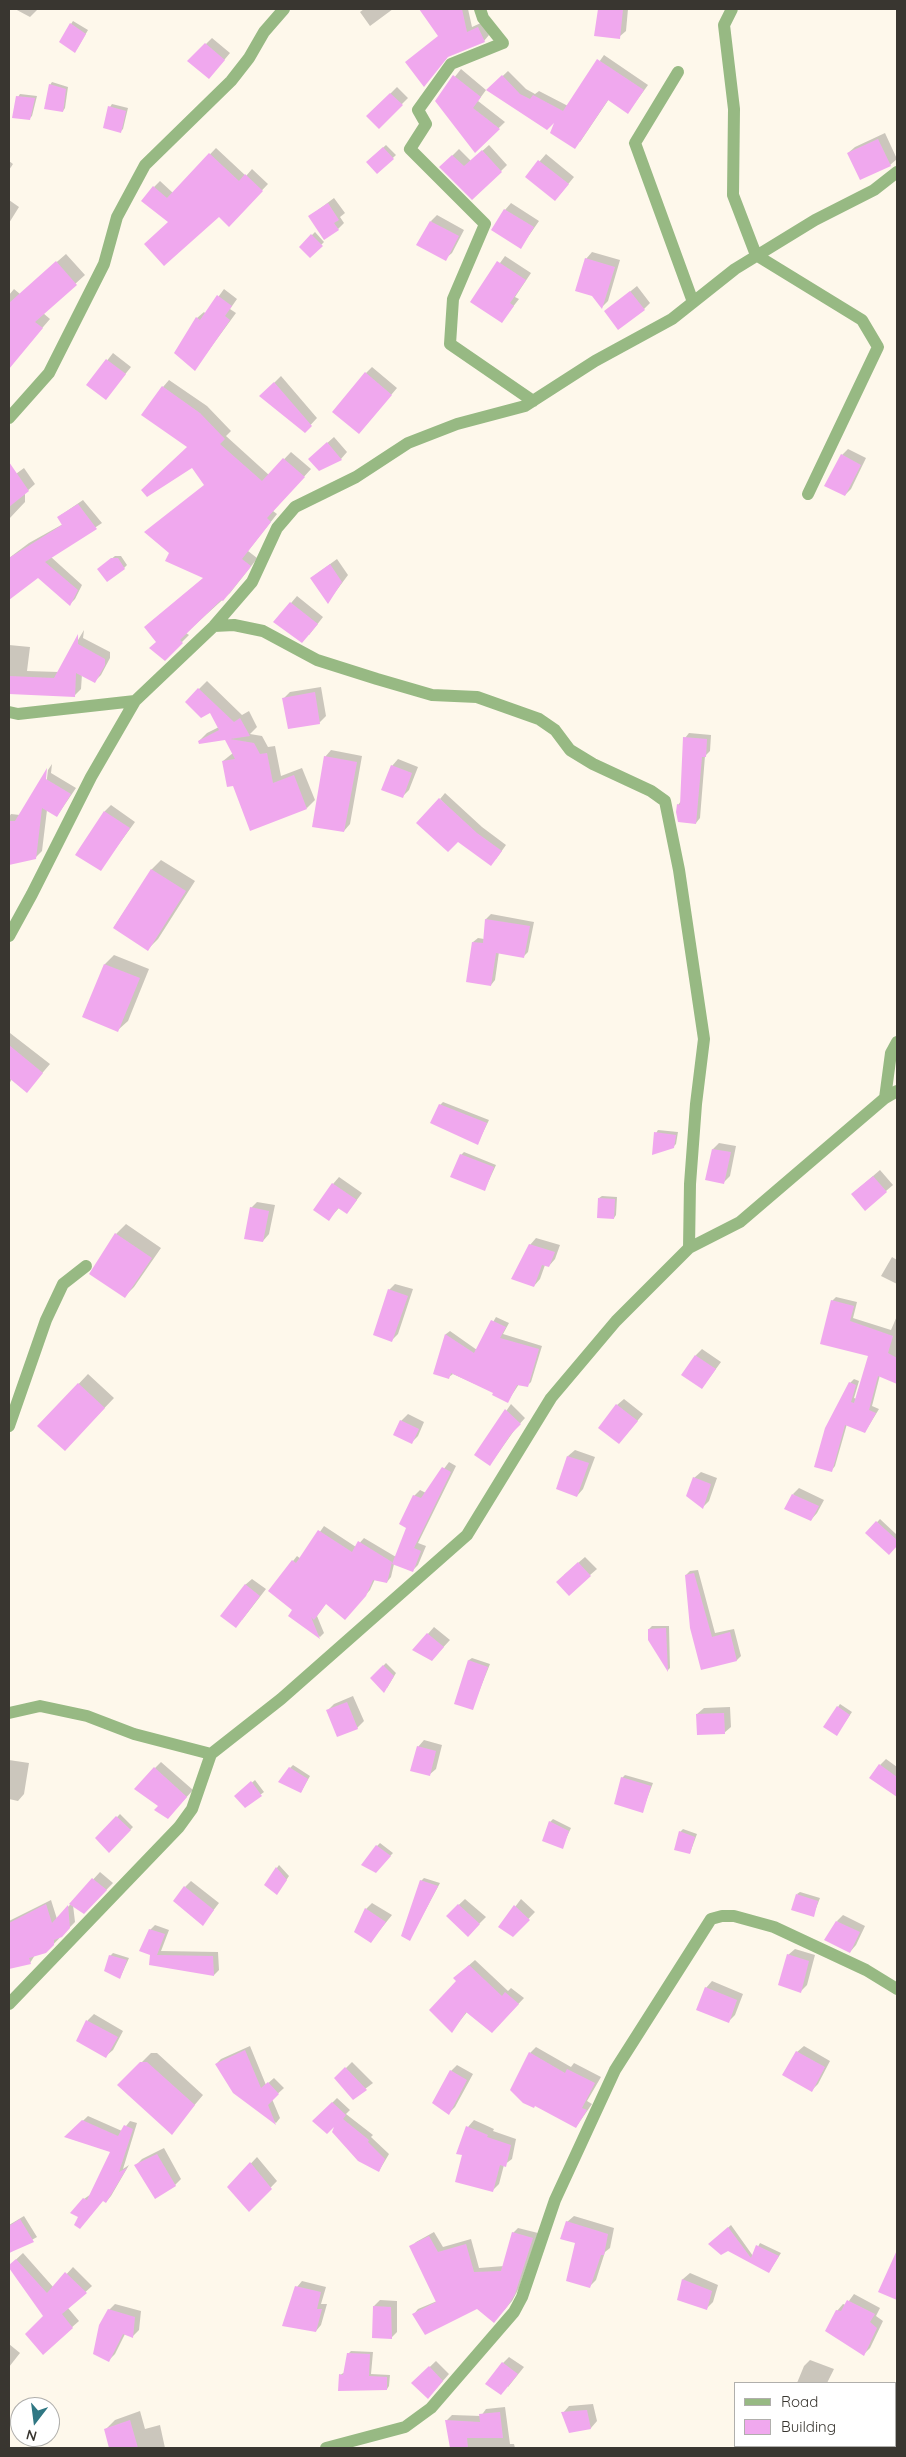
<!DOCTYPE html>
<style>
body{margin:0}
#map{position:relative;width:906px;height:2457px;overflow:hidden;background:#fef8eb;font-family:Quicksand,sans-serif}
canvas{display:block}
.frame{position:absolute;inset:0;border:10px solid #393630;pointer-events:none}
.legend{position:absolute;left:734px;top:2382px;width:162px;height:65px;box-sizing:border-box;background:#fff;border:1px solid #b0afac;margin:0;padding:6px 9px;list-style:none;font-size:15px;color:#393630}
.legend li{display:flex;align-items:center;gap:10px;height:25px}
.legend b{width:25px;border:1px solid #b0afac}
.north{position:absolute;left:10px;top:2397px;width:50px;height:50px;box-sizing:border-box;background:#fff;border:1px solid #b0afac;border-radius:50%;rotate:195deg;font-size:14px;font-weight:700;line-height:20px;text-align:center;color:#393630}
.north::after{content:'';display:block;margin:auto;width:18px;height:22px;background:#307783;clip-path:polygon(50% 0,100% 100%,50% 72%,0 100%)}
</style>
<div id="map">
<canvas width="906" height="2457"></canvas>
<div class="frame"></div>
<ul class="legend">
<li><b style="height:6px;background:#97b983"></b>Road</li>
<li><b style="height:14px;background:#f0a8ee"></b>Building</li>
</ul>
<div class="north">N</div>
</div>
<script>
const context = document.querySelector('canvas').getContext('2d');
context.lineJoin = 'round';
function fillPath(path, color) { context.fillStyle = color; context.fill(path, 'evenodd'); }
function stroke(path, color, width, dash) { context.strokeStyle = color; context.lineWidth = width; context.lineCap = dash ? 'butt' : 'round'; context.setLineDash(dash || []); context.stroke(path); }
const shadow = new Path2D(`
 M15 9H38L30 17Z
 M364 9H393L370 26 360 12Z
 M420 9H468L472 27 483 22 489 35 484 41 449 55 424 85 439 35Z
 M599 9H628L626 31 619 37 596 34Z
 M73 21 88 30 77 49 71 24Z
 M212 38 230 53 215 71 189 61Z
 M604 55 648 85 632 107 609 99 580 142 558 118 488 90 508 71 526 89 535 94 539 91 568 106Z
 M461 69 486 90 478 101 505 122 475 151 436 101Z
 M52 82 68 87 65 108 63 111 50 85Z
 M397 87 408 98 379 127 368 116Z
 M20 94 37 96 32 116 29 119 18 97Z
 M112 104 128 108 123 129 120 132 110 107Z
 M885 133 897 159 890 165 848 153 855 147Z
 M386 145 396 155 377 173 367 162Z
 M489 145 507 165 501 171 441 167 459 149 471 161Z
 M216 148 246 176 252 169 268 184 229 225 219 215 170 222 154 187 160 181 173 193Z
 M546 154 574 177 561 193 527 176Z
 M9 161 13 164 9 170Z
 M334 198 345 213 340 217 344 223 338 229 310 216Z
 M9 200 19 207 9 223Z
 M511 203 539 221 521 247 505 210Z
 M437 215 464 230 452 253 445 259 431 221Z
 M315 232 324 242 310 256 300 247Z
 M592 252 620 260 608 301 602 307 586 259Z
 M66 254 85 275 43 313 50 319 18 356 9 350V295L14 289 20 294Z
 M505 256 531 273 515 297 519 299 502 321 472 302Z
 M637 286 650 303 644 309 610 308Z
 M224 289 237 299 230 309 236 313 195 369 197 318 204 312 206 314Z
 M113 353 131 367 106 398 88 385Z
 M372 367 397 388 365 426 366 373Z
 M281 376 317 418 305 431 261 396Z
 M169 380 207 406 231 431 226 436 269 475 291 452 311 469 273 511 277 514 248 551 257 558 256 560 230 593 186 633 189 635 165 659 157 642 145 627 205 577V484L163 387Z
 M334 437 347 452 341 459 319 470 316 453Z
 M848 449 866 458 851 489 845 495 842 455Z
 M24 468 35 484 25 493V502L9 519V479Z
 M83 500 102 523 51 557 82 585 75 599 70 604 38 576 9 598V558L29 543 63 524 58 517Z
 M115 556H121L127 565 124 568 101 567Z
 M337 559 348 575 328 602 311 578Z
 M297 596 323 617 309 635 275 622Z
 M84 630 83 638 110 652V658L101 675 95 681 82 674 81 689 74 696 15 693 9 690V645L30 647 27 671 59 672Z
 M207 681 242 715 249 711 257 727 250 734 262 736 268 747 275 746 281 776 302 768 315 800 307 808 233 785 223 761 233 753 225 738 199 741 207 733 219 727 211 711 186 702Z
 M321 687 326 716 319 723 284 698 290 692Z
 M689 733 711 735 710 751 705 756 700 818 696 823 678 805 681 801 685 738Z
 M331 750 362 756 350 824 344 831 325 757Z
 M398 759 418 767 409 790 402 797 392 766Z
 M52 764 51 773 76 788 57 816 47 810 42 851 35 858 9 864V817L11 814 20 815 46 786 48 770 46 773Z
 M445 793 482 827 506 845 496 859 440 799Z
 M111 805 135 822 100 870 105 811Z
 M161 860 195 881 158 939 148 949 114 927 152 869Z
 M491 914 534 922 528 952 523 957 499 952 495 980 491 985 473 942 478 938 484 939 486 919Z
 M114 955 149 969 128 1021 118 1030 83 1016 105 964Z
 M10 1033 50 1064 27 1091 12 1079 9 1084Z
 M443 1102 489 1120 478 1143 440 1105Z
 M658 1130 678 1132 676 1144 673 1147 656 1133Z
 M719 1143 736 1146 730 1176 724 1182 713 1149Z
 M464 1152 496 1165 485 1189 461 1155Z
 M880 1170 893 1185 865 1209 852 1194Z
 M339 1177 362 1193 347 1213 339 1208 329 1219 333 1184Z
 M602 1196 617 1197 616 1215 614 1218 599 1198Z
 M257 1202 275 1205 269 1234 263 1241 251 1208Z
 M126 1224 161 1248 134 1287 125 1296 116 1234Z
 M536 1238 560 1245 555 1259 549 1266 545 1265 540 1279 534 1286 530 1245Z
 M892 1257 897 1260V1284L881 1276Z
 M395 1284 413 1289 398 1334 392 1340 389 1290Z
 M836 1297 857 1302 853 1318 891 1330 897 1316V1383L880 1375 872 1406 879 1409 865 1432 847 1424 835 1466 832 1470 850 1383 854 1379 859 1381 854 1398 857 1399 869 1356 832 1301Z
 M496 1317 509 1323 503 1334 542 1346 531 1382 527 1386 519 1384 508 1401 495 1393 453 1374 449 1377 435 1373 446 1334 450 1331 477 1350Z
 M702 1349 721 1362 702 1388 696 1355Z
 M88 1374 114 1398 74 1440 39 1426Z
 M624 1399 643 1414 625 1436 617 1405Z
 M511 1404 525 1418 516 1428 494 1459 476 1455Z
 M408 1414 424 1422 418 1436 411 1443 401 1421Z
 M575 1450 595 1457 583 1489 577 1496 568 1456Z
 M449 1462 456 1466 418 1543 426 1546 418 1565 412 1571 394 1564 391 1577 387 1582 375 1579 370 1590 349 1614 327 1602 317 1616 324 1633 320 1637 290 1615 294 1610 293 1561 297 1556 301 1559 324 1526 356 1547 364 1538 396 1557 408 1527 401 1524 414 1496 420 1490 426 1493Z
 M701 1472 717 1478 709 1501 703 1507 694 1478Z
 M799 1488 824 1500 817 1513 811 1520 793 1494Z
 M880 1519 897 1535V1545L889 1553 867 1533Z
 M585 1557 597 1569 590 1575H564Z
 M698 1570 715 1633 734 1629 741 1656 737 1660 702 1668 686 1575 690 1571Z
 M252 1579 266 1589 242 1620 245 1585Z
 M652 1626H669L670 1668 668 1670 649 1640V1629Z
 M434 1627 450 1640 438 1653 414 1650Z
 M472 1658 490 1664 472 1709 469 1660Z
 M386 1663 396 1673 387 1688 371 1678Z
 M353 1696 364 1721 357 1728 328 1710 334 1704Z
 M840 1704 852 1712 837 1734 838 1707Z
 M730 1707 731 1727 724 1733 697 1714 704 1708Z
 M424 1740 442 1745 436 1769 429 1775 418 1747Z
 M886 1759 897 1767V1792L895 1794 880 1765Z
 M9 1760 29 1763 24 1794 18 1801 9 1799Z
 M161 1762 193 1790 174 1811 159 1805 155 1768Z
 M293 1765 310 1776 301 1792 290 1768Z
 M625 1775 653 1783 642 1812 622 1778Z
 M255 1780 264 1792 245 1806 236 1797Z
 M120 1814 133 1827 109 1852 97 1838Z
 M553 1819 571 1828 562 1847 550 1822Z
 M683 1829 697 1834 690 1853 680 1832Z
 M380 1843 393 1853 376 1871 377 1846Z
 M279 1865 289 1876 279 1891 265 1885Z
 M100 1872 113 1883 84 1913 73 1905 75 1922 46 1952 35 1955 30 1963 9 1968V1921L51 1900 57 1919Z
 M424 1878 440 1883 410 1939 421 1881Z
 M191 1881 219 1903 203 1924 185 1887Z
 M800 1892 820 1898 813 1916 797 1894Z
 M465 1899 486 1917 468 1935 447 1916Z
 M521 1899 535 1912 513 1935 500 1927Z
 M372 1903 392 1915 371 1941 366 1909Z
 M843 1915 865 1926 856 1945 850 1952 837 1921Z
 M155 1925 169 1930 161 1951 218 1952 219 1970 214 1975 152 1954 150 1930Z
 M795 1949 815 1955 807 1985 801 1991 788 1955Z
 M113 1953 129 1958 120 1978 110 1956Z
 M475 1960 508 1991 511 1988 524 1998 492 2032 467 2012 452 2031 460 1973Z
 M712 1981 743 1994 735 2015 729 2021 706 1988Z
 M94 2014 123 2031 113 2050 106 2056 78 2041 88 2020Z
 M250 2046 266 2085 274 2078 284 2088 272 2099 280 2118 276 2123 234 2092 216 2064 221 2059Z
 M804 2046 830 2061 818 2084 812 2090 797 2052Z
 M536 2047 571 2067 574 2063 601 2077 587 2101 592 2104 576 2127 530 2053Z
 M151 2053H157L203 2095 171 2133 119 2085Z
 M352 2062 373 2083 353 2098 336 2078Z
 M457 2065 473 2074 455 2107 449 2113 451 2071Z
 M337 2098 350 2110 346 2114 373 2135 371 2137 389 2154 379 2171 338 2122 314 2121Z
 M88 2116 122 2131 130 2121 137 2123 123 2169 129 2165 111 2196 106 2202 103 2200 85 2222 84 2199 91 2194 112 2152 66 2137Z
 M474 2120 494 2129 493 2131 516 2139 512 2159 504 2165 499 2184 492 2191 464 2155 468 2127Z
 M164 2148 181 2179 175 2185 136 2165 142 2159Z
 M257 2157 277 2181 249 2210 229 2187Z
 M24 2216 37 2237 9 2253V2225Z
 M574 2216 614 2228 610 2248 605 2252 596 2280 590 2286 577 2242 567 2222Z
 M731 2225 753 2256 760 2243 781 2253 769 2272 728 2249 710 2244Z
 M518 2228 538 2233 519 2288 512 2301 499 2316 478 2307 414 2314 418 2309 437 2301 411 2247 416 2242 434 2232 443 2247 471 2239 479 2268 504 2266 513 2233Z
 M23 2253 54 2288 73 2267 92 2286 68 2308 79 2321 43 2353 45 2316 9 2266Z
 M690 2273 718 2285 713 2302 707 2308 678 2299 683 2279Z
 M302 2281 326 2287 321 2304H327L321 2325 316 2331 297 2287Z
 M854 2294 880 2308 876 2316 883 2321 870 2348 864 2354 837 2311 843 2304 846 2305Z
 M380 2300 397 2301V2332L391 2338 374 2306Z
 M115 2304 141 2311 139 2330 133 2336 125 2334 115 2354 109 2360V2310Z
 M9 2344 20 2353 9 2367Z
 M351 2351 373 2352 371 2374 390 2375 389 2386 387 2389 340 2375 345 2372 348 2354Z
 M509 2357 524 2367 508 2387 503 2363Z
 M810 2360 834 2369 827 2383H797L804 2366Z
 M436 2361 449 2374 434 2391 413 2383Z
 M593 2404 597 2421 591 2428 570 2432 563 2413 569 2406Z
 M505 2407 510 2444H514L515 2448H451L446 2421 452 2415 481 2416 486 2409Z
 M140 2411 145 2429 160 2425 165 2448H110L105 2430 115 2420Z
 M895 2423 897 2425V2448H867L869 2446H895Z`);
const building = new Path2D(`
 M419 9H462L467 32 478 27 485 42 448 57 424 87 405 62 438 36Z
 M598 9H623L620 39 594 36Z
 M70 23 86 34 75 53 59 42Z
 M205 43 225 60 209 79 187 61Z
 M597 59 644 90 628 114 608 100 575 149 550 133 554 123 547 130 486 90 502 75 520 94 530 99 533 95 563 111Z
 M453 75 481 97 473 108 500 129 475 153 435 101Z
 M49 84 66 89 63 112 44 109Z
 M390 93 403 105 379 129 366 116Z
 M16 96 35 98 30 120 12 118Z
 M108 106 126 111 121 133 103 128Z
 M878 139 891 166 860 180 847 153Z
 M383 147 394 159 377 174 366 162Z
 M482 150 502 172 472 200 439 167 452 155 464 166Z
 M209 153 239 181 245 174 263 191 229 227 219 217 164 266 144 244 168 222 141 201 153 186 167 198Z
 M538 160 569 184 555 201 525 177Z
 M328 203 339 220 334 223 339 230 324 240 308 216Z
 M504 209 534 227 521 249 491 230Z
 M430 221 459 236 446 261 416 245Z
 M311 234 323 246 310 258 299 247Z
 M585 258 615 267 602 309 592 296 575 291Z
 M56 261 77 285 35 322 43 328 9 369V303Z
 M497 261 526 280 510 303 514 306 502 323 470 302Z
 M630 291 645 310 618 330 604 311Z
 M217 295 232 306 225 316 230 320 195 371 174 353 196 317 200 320Z
 M106 359 126 374 106 400 86 385Z
 M365 372 392 395 359 434 332 412Z
 M274 382 312 426 305 433 259 396Z
 M162 386 200 413 225 439 220 444 262 481 283 458 305 477 267 518 271 522 242 559 251 566 249 569 223 601 221 600 180 640 183 643 165 661 149 648 156 642 144 627 203 578 165 561 169 553 144 532 204 485 192 468 147 497 141 490 187 447 141 415Z
 M327 442 342 460 319 471 308 459Z
 M841 454 861 465 845 496 824 486Z
 M9 462 29 491 9 507Z
 M78 504 97 529 45 562 78 590 70 606 38 578 9 600V558L62 525 57 517Z
 M111 558H118L125 569 107 582 97 569Z
 M330 564 342 582 328 604 310 578Z
 M290 602 318 624 302 643 273 622Z
 M78 634V644L105 659V665L95 683 76 673 75 697 9 694V676L54 678Z
 M198 688 234 722 240 718 250 736 230 739 254 743 260 754 267 753 273 783 294 775 307 809 250 831 233 786 227 787 222 761 235 759 225 740 199 744 198 741 219 730 210 713 201 718 185 702Z
 M315 692 320 724 288 729 282 698Z
 M683 737 707 739 706 757H702L696 824 678 822 676 812 677 804 680 805Z
 M324 756 357 762 344 832 312 827Z
 M391 765 412 773 403 798 381 790Z
 M47 768 46 779 71 794 57 817 42 808 36 859 9 865V821H15Z
 M439 798 477 833 502 851 491 866 458 842 448 852 416 823Z
 M104 811 130 828 101 871 75 855Z
 M151 869 186 891 148 951 113 928Z
 M485 919 530 926 524 958 496 953 491 986 466 982 472 942 483 943Z
 M104 964 140 978 118 1032 82 1017Z
 M9 1045 43 1073 27 1093 9 1078Z
 M439 1104 487 1123 478 1145 430 1123Z
 M654 1132 676 1135 674 1148 652 1155Z
 M712 1149 731 1152 724 1184 705 1180Z
 M460 1154 494 1167 485 1191 450 1177Z
 M873 1176 887 1192 865 1211 851 1194Z
 M332 1183 357 1200 347 1214 338 1208 329 1221 313 1210Z
 M598 1198 615 1199 614 1219 597 1218Z
 M250 1207 269 1211 263 1242 244 1239Z
 M115 1233 152 1258 125 1298 89 1274Z
 M529 1244 555 1252 549 1267 542 1265 534 1287 511 1279Z
 M388 1289 408 1296 392 1342 373 1335Z
 M831 1300 854 1306 850 1321 893 1336 888 1353 897 1358V1384L878 1376 869 1410 876 1413 865 1433 845 1425 832 1472 814 1467 825 1428 849 1382 856 1385 851 1402 854 1403 868 1356 820 1344Z
 M491 1320 506 1327 500 1338 539 1349 528 1387 517 1385 508 1403 492 1395 493 1393 451 1373 449 1379 433 1374 445 1334 474 1353Z
 M695 1355 716 1369 702 1389 681 1375Z
 M78 1383 105 1408 65 1451 37 1426Z
 M616 1404 638 1421 619 1444 598 1428Z
 M505 1409 521 1424 511 1434 490 1466 474 1455Z
 M400 1420 419 1429 412 1444 393 1435Z
 M567 1456 589 1463 577 1497 556 1489Z
 M442 1467 451 1472 414 1548 421 1551 413 1572 392 1564 406 1528 399 1524 413 1495 421 1498Z
 M693 1477 711 1484 703 1509 686 1496Z
 M792 1494 819 1506 811 1521 784 1509Z
 M876 1521 897 1540V1546L889 1555 865 1533Z
 M318 1530 352 1552 358 1541 392 1562 387 1583 373 1580 366 1596 345 1620 326 1604 314 1620 311 1617 320 1639 288 1616 292 1610 268 1591 292 1560 296 1563Z
 M578 1562 591 1576 569 1596 556 1582Z
 M694 1573 712 1637 730 1632 737 1661 701 1670 690 1628 685 1575Z
 M245 1584 260 1596 236 1628 220 1616Z
 M666 1628 668 1672 648 1640V1629Z
 M427 1633 444 1647 432 1661 412 1650Z
 M468 1660 488 1667 473 1710 454 1704Z
 M383 1665 394 1676 384 1693 370 1678Z
 M347 1702 358 1729 337 1737 326 1710Z
 M837 1706 850 1715 837 1736 823 1727Z
 M724 1713 725 1734 697 1735 696 1714Z
 M417 1746 436 1751 430 1776 410 1771Z
 M879 1764 897 1777V1797L869 1778Z
 M154 1767 187 1797 168 1819 154 1810 158 1806 134 1789Z
 M289 1767 308 1779 301 1793 278 1782Z
 M621 1777 651 1786 643 1813 614 1804Z
 M251 1781 262 1796 245 1808 234 1796Z
 M116 1816 131 1830 109 1853 95 1838Z
 M549 1821 569 1831 563 1849 542 1841Z
 M679 1831 695 1837 690 1854 674 1850Z
 M376 1845 391 1856 376 1873 361 1865Z
 M276 1867 287 1880 277 1895 264 1885Z
 M92 1878 107 1890 84 1914 69 1904Z
 M420 1880 438 1886 410 1941 401 1936Z
 M184 1886 214 1910 203 1926 173 1901Z
 M796 1894 818 1901 814 1917 791 1910Z
 M46 1904 52 1923 68 1905 70 1928 62 1937 54 1940V1945L46 1953 29 1958 31 1964 9 1969V1923Z
 M458 1904 480 1924 468 1937 446 1916Z
 M514 1905 530 1920 513 1937 498 1927Z
 M365 1908 386 1922 371 1943 354 1932Z
 M836 1921 860 1932 850 1953 824 1940Z
 M149 1929 165 1934 157 1955 213 1956 214 1976 149 1965 150 1955 139 1951Z
 M787 1954 809 1961 801 1993 778 1985Z
 M109 1955 127 1960 120 1979 104 1971Z
 M469 1965 502 1996 505 1992 519 2004 492 2033 466 2012 452 2033 429 2010 456 1981 453 1978Z
 M705 1987 737 2000 729 2023 696 2010Z
 M86 2020 118 2037 106 2058 76 2041Z
 M245 2050 261 2088 268 2082 279 2094 268 2105 276 2125 233 2093 215 2064Z
 M796 2051 825 2067 812 2092 782 2075Z
 M529 2052 565 2073 567 2069 595 2083 582 2108 587 2110 576 2128 535 2106 534 2108 523 2103 510 2090Z
 M140 2062H147L195 2105 172 2135 117 2085Z
 M345 2067 367 2090 353 2100 334 2078Z
 M450 2070 467 2080 449 2115 432 2103Z
 M332 2102 346 2115 343 2119 369 2140 368 2142 385 2159 379 2172 358 2161 332 2132 334 2127 327 2134 312 2121Z
 M82 2120 118 2136 124 2125 133 2129 119 2172 127 2168 106 2203 103 2201 80 2229 74 2225 78 2217 70 2213 83 2198 87 2200 110 2152 64 2137Z
 M466 2126 488 2135 487 2137 511 2145 506 2167 500 2165 493 2192 455 2182 462 2155 456 2154Z
 M157 2154 176 2186 155 2199 134 2165Z
 M250 2162 272 2189 249 2212 227 2187Z
 M20 2219 34 2242 9 2253V2226Z
 M566 2221 608 2234 604 2255H601L590 2288 566 2281 575 2243 560 2239Z
 M728 2227 751 2258 756 2245 779 2256 769 2273 728 2251 721 2255 708 2244Z
 M512 2232 533 2238 515 2294 507 2307 494 2323 477 2309 425 2335 412 2314 436 2302 409 2246 429 2236 438 2252 466 2244 474 2272 501 2271Z
 M897 2250V2300L878 2292Z
 M16 2259 47 2293 65 2272 87 2293 62 2314 73 2328 43 2355 25 2334 43 2316 9 2268V2265Z
 M682 2279 712 2291 707 2310 677 2300Z
 M295 2286 321 2292 317 2309H322L316 2332 282 2326Z
 M847 2300 875 2314 870 2322 877 2328 864 2356 825 2331 836 2310 841 2311Z
 M373 2306 391 2307 392 2339 372 2338Z
 M108 2309 135 2317 133 2338 123 2334 109 2362 93 2354 99 2325Z
 M347 2353 370 2354 369 2376 387 2377V2390L338 2391 339 2374 343 2375Z
 M502 2362 518 2374 501 2395 485 2384Z
 M429 2366 443 2381 428 2399 411 2383Z
 M587 2410 591 2429 569 2433 561 2412Z
 M500 2412 503 2438H467L468 2448H450L445 2420 480 2422 479 2414Z
 M130 2420 138 2448H109L104 2429Z`);
const minor = new Path2D(`
 M480 9 483 18 503 43 451 64 418 110 426 124 410 149 485 224 453 299 450 344 533 401
 M732 9 724 25 734 109 733 195 756 255 862 320 878 347 808 494
 M678 72 635 143 693 302
 M9 418 49 373 104 264 117 217 145 165 231 81 249 58 264 32 284 9
 M214 626 234 625 263 631 317 660 377 679 432 695 477 697 539 719 555 730 570 750 593 764 651 791 665 801 679 870 704 1039 696 1104 690 1184 689 1248
 M9 712 18 714 135 701
 M9 936 32 894 91 777 135 701 214 626 252 582 277 528 295 507 356 477 408 443 457 424 525 406 595 361 672 319 735 269 815 220 874 190 897 172
 M885 1098 891 1053 897 1042
 M9 1426 46 1320 63 1284 86 1266
 M9 1713 40 1706 87 1716 134 1734 211 1754 281 1699 467 1535 551 1398 616 1321 689 1248 740 1222 885 1098 897 1091
 M9 2004 179 1827 192 1809 211 1754
 M326 2448 405 2427 431 2408 514 2312 522 2297 555 2200 615 2070 711 1919 722 1916H734L774 1927 866 1970 897 1989`);
fillPath(shadow, '#0003');
fillPath(building, '#f0a8ee');
stroke(minor, '#97b983', 12);
</script>
